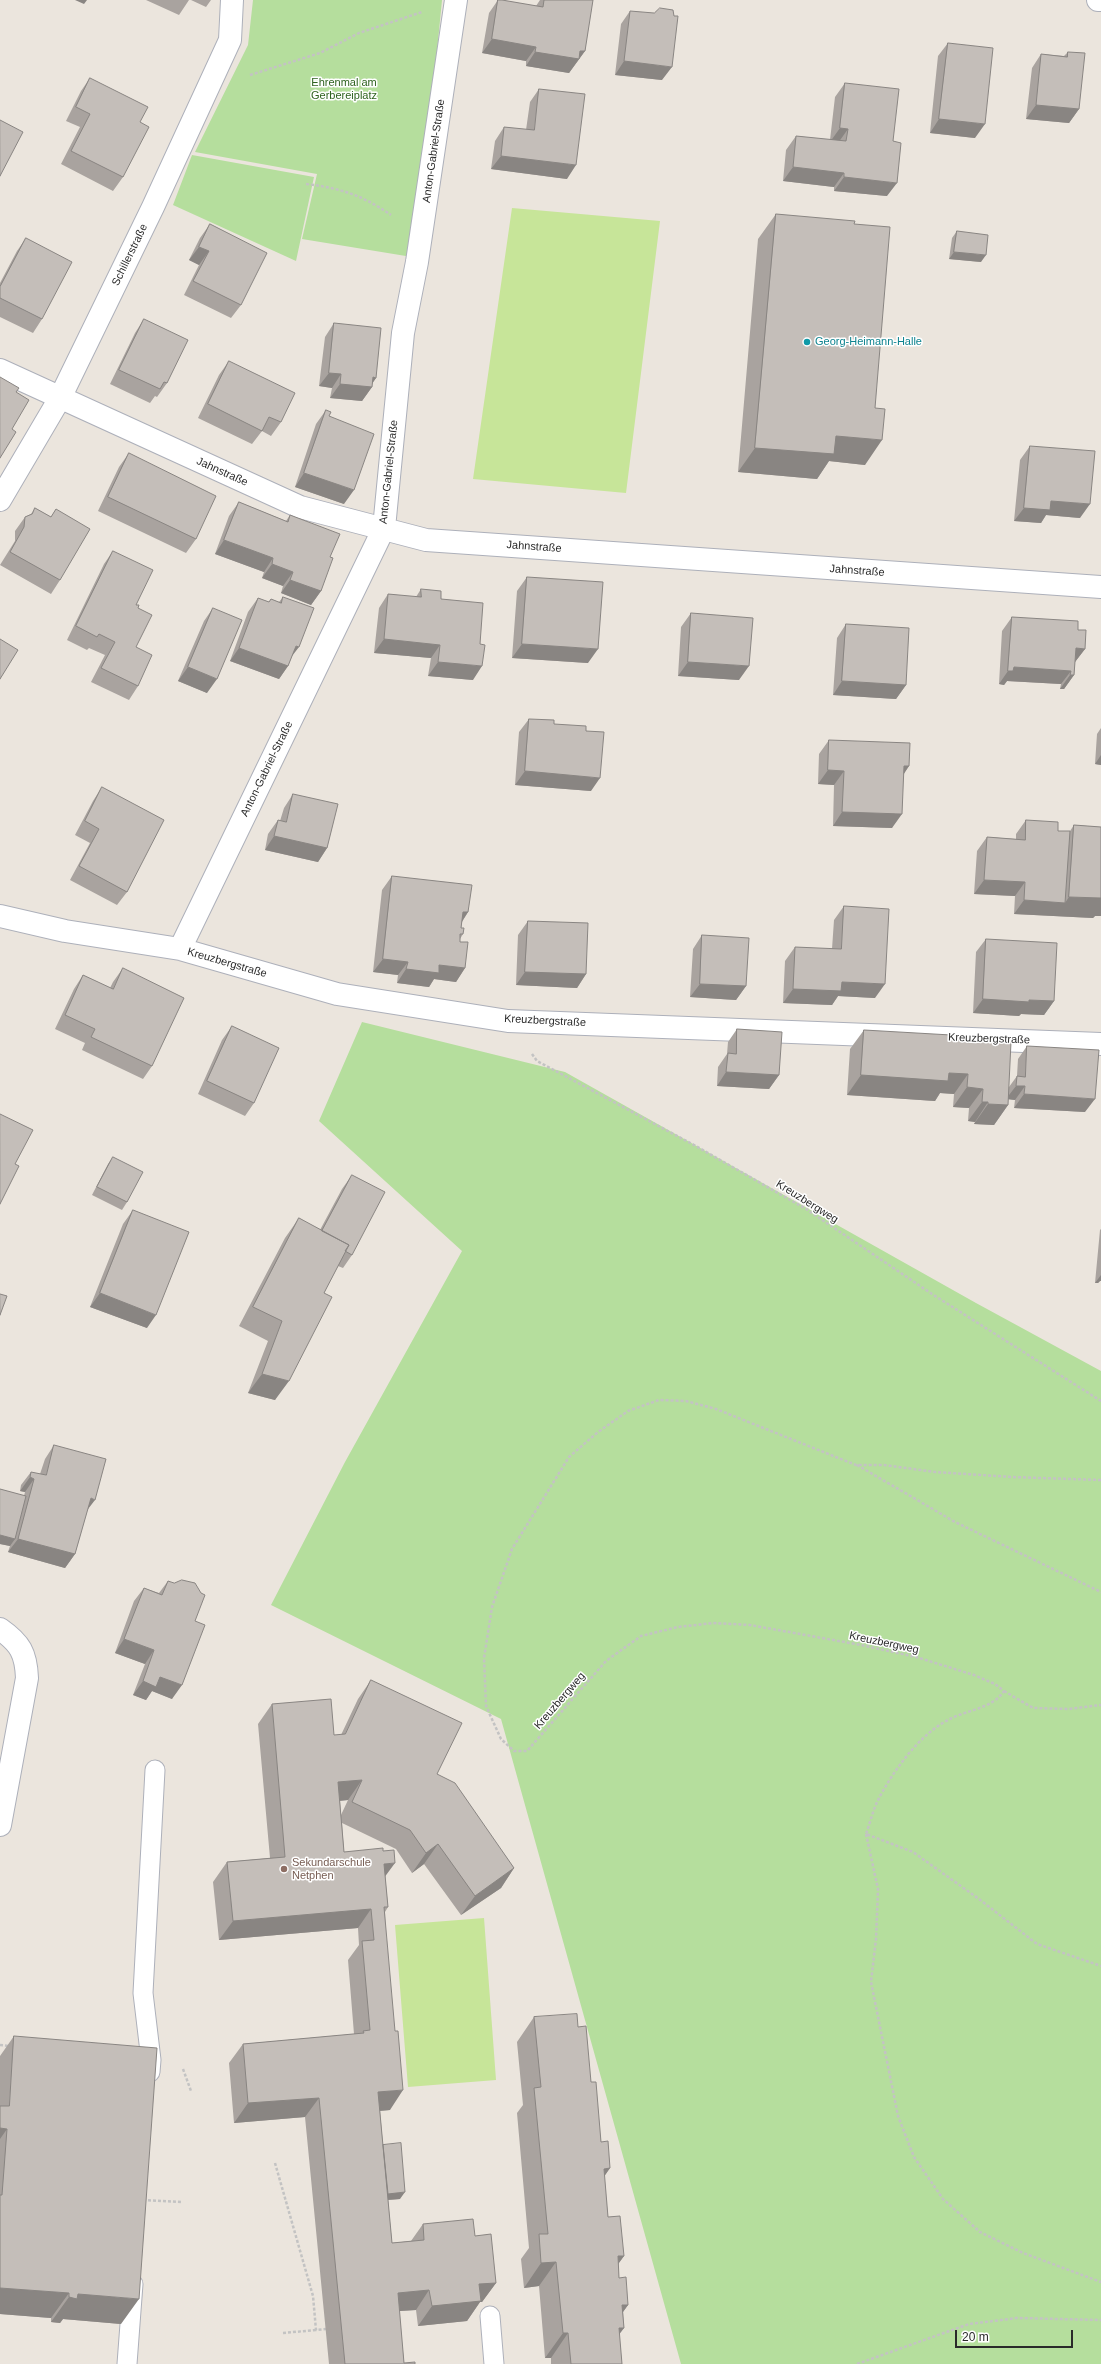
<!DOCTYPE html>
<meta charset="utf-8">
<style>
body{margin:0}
#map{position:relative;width:1101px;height:2364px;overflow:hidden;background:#ebe5dd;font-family:Arial,sans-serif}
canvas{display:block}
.scale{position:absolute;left:955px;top:2330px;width:118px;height:18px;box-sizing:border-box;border:2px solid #2a2a2a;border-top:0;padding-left:5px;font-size:12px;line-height:14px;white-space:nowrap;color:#2a2a2a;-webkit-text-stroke:3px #fff;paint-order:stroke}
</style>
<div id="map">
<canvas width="1101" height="2364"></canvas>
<div class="scale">20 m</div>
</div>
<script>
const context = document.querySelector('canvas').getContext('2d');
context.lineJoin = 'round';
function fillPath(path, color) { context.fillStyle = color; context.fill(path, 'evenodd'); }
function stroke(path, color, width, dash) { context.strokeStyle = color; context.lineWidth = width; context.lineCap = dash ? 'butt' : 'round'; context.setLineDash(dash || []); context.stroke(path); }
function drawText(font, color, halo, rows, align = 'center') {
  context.font = font + ' Arial,sans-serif'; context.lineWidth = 3; context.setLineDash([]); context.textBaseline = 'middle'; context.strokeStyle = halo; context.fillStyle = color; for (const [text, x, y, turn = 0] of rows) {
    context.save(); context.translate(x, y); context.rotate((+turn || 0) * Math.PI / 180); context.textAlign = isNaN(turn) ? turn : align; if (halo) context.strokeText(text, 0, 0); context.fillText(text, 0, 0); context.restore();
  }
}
const green = new Path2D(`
 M253 0H442L425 174 412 257 302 239 317 174 195 152 248 45Z
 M192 155 314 177 296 261 173 205Z
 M362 1022 565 1072 976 1303 1101 1371V2364H681L501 1719 271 1605 345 1462 462 1251 319 1121Z`);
const pitch = new Path2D(`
 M512 208 660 221 626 493 473 479Z
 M484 1918 496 2080 408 2087 395 1925Z`);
const path = new Path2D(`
 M250 75 320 53 359 33 422 12
 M306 184C340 188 362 195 391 215
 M532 1054 537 1061 694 1145 806 1209 932 1294 1101 1401
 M857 1465 955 1522 1101 1592
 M1101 1480 1012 1477 935 1472 884 1465H856L716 1409 686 1401 659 1400 628 1411 598 1432 569 1457 512 1549 492 1607 484 1658 486 1706 501 1739 514 1751H527L606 1661 641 1636 678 1627 713 1623 750 1625 861 1645 916 1657 974 1675 995 1684 1004 1691C992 1709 966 1710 948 1720 919 1735 893 1771 878 1800 873 1810 870 1823 866 1834L913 1852 979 1899 1037 1944 1101 1966
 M1004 1691 1033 1708 1069 1709 1101 1705
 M866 1834 878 1889 876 1939 871 1982 898 2116 914 2157 943 2199 980 2232 1023 2253 1101 2282
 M0 2045 9 2046
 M183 2069 191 2091
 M275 2163 313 2296 316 2330 326 2329
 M283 2333 316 2330
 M857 2364 969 2324 1017 2318 1101 2320`);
const service = new Path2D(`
 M150 2072 151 2060 143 1993 155 1770
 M490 2316 494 2364
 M127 2364 133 2284`);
const minor = new Path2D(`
 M1098 0H1101
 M0 370 300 507 426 540 1101 587
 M0 500 60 398 153 207 230 40 232 0
 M0 916 65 931 180 949 337 994 508 1021 1101 1044
 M180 949 384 528 403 333 417 262 456 0
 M0 1629C20 1643 26 1653 27 1678L0 1825`);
const pathBridge = new Path2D(`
 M143 2200 182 2202`);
const wall = new Path2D(`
 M146 0H189L179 15Z
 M191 0H211L206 7Z
 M498 0 536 6 540 0H592L585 51 569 73 526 66V61L482 53 489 13Z
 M630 11 662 80 615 75 621 24Z
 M948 43 975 138 930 133 938 56Z
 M1068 52 1079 109 1069 123 1026 119 1032 68 1041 54 1064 56Z
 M90 78 140 122 123 177 113 191 61 164 80 127 66 121 81 91Z
 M845 83 887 196 834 191V187L783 181 786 150 796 136 830 140 835 97Z
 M539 89 567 179 491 169 495 141 504 127 526 130 530 102Z
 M776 214 854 224 875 408 865 465 829 461 817 479 738 472 758 239Z
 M210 224 241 305 231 318 184 295 199 265 189 260 200 238Z
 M957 231 981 262 949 259 952 238Z
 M26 238 42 319 33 333 0 317V283L17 251Z
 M144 319 167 383 157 397 155 396 150 403 110 384 135 333Z
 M334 323 376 378 372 383V387L362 401 330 398 332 388 319 386 325 337Z
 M229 361 281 422 271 436 262 431 252 444 198 418 219 375Z
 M326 410 329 416 344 504 295 487 316 424Z
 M1030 446 1080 518 1046 515 1041 523 1014 521 1020 460Z
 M129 453 196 539 186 553 98 511 119 467Z
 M239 502 286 521 290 515 330 557 321 591 311 605 281 593 283 586 262 578 264 572 215 554 229 516Z
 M35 508 51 517 56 509 60 580 51 594 0 565 15 541V531L25 517 31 514Z
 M113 551 138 608 136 647 138 686 129 700 91 682 105 655 89 648 87 650 67 640 104 564Z
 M527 577 588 663 512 658 517 591Z
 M421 589 441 599 473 680 428 676 431 658 374 653 379 608 388 594 416 597Z
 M283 597 292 656 288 666 279 679 230 661 248 612 258 598 269 602 271 599 279 602Z
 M213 608 207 693 178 681 204 621Z
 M691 613 739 680 678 676 681 627Z
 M1012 617 1078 630 1085 649 1075 662 1074 675 1064 689H1060L1061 684 1007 681 1004 685 999 684 1002 631Z
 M846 624 906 685 896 699 833 695 837 638Z
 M529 719 586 731 591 791 515 785 519 732Z
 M1101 728V765L1095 764 1097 734Z
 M829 740 909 766 903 774 892 828 833 826 834 785 818 784 819 754Z
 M102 787 127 892 117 905 70 880 90 843 75 835 93 801Z
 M293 794 327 848 318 862 265 850 268 834 278 820 280 821 284 808Z
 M1026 820 1058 831H1070L1074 825 1101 827V916H1095L1093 918 1014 914 1015 896 974 894 977 851 987 837 1016 839V834Z
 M392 876 468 912 462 922 461 928 463 934 460 939V942L465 968 456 982 434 979 429 987 397 983 398 975 373 972 382 890Z
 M844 906 875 998 838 996 832 1005 783 1003 785 961 795 947 832 949 834 920Z
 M528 921 586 974 577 988 516 985 518 935Z
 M702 935 746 986 736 1000 690 997 693 949Z
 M986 939 1054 1001 1044 1015 1021 1014 1019 1016 973 1013 976 952Z
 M123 968 152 1066 143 1079 82 1050 85 1043 55 1029 74 989 83 975 110 988 113 982Z
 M232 1026 254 1103 245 1116 198 1094 222 1040Z
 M737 1029 779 1075 769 1089 717 1086 718 1067 727 1054 728 1042Z
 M864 1030 951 1040 1009 1087 1017 1076 1018 1059 1027 1046 1085 1112 1014 1108 1015 1100 1008 1099V1105L994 1125 974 1124 975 1122 968 1121 969 1108 953 1107 954 1094 940 1093 935 1101 847 1095 850 1049Z
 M113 1157 127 1202 122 1210 92 1195 108 1164Z
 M352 1175V1255L343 1268 338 1266 324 1293 275 1400 248 1393 268 1341 239 1326 285 1238 299 1218 320 1230 342 1189Z
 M133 1210 147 1328 90 1307 123 1224Z
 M1101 1229V1281H1100L1098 1283H1095L1100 1230Z
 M54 1445 87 1510 75 1554 65 1568 8 1552 10 1546 0 1544V1489L24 1496 25 1492 20 1491 21 1485 31 1472 40 1474 45 1459Z
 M168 1581 195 1621 172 1699 152 1691 146 1700 133 1695 145 1664 115 1653 134 1601 144 1588 159 1593Z
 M371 1680 437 1774 514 1868 501 1888 461 1915 424 1864 412 1873 396 1849 342 1823 344 1852 383 1851 388 1907 385 1912 390 2110 380 2111 383 2145 400 2199 388 2200 392 2243 411 2241 423 2224 475 2236 496 2283 482 2302H480L467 2321 418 2326 416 2310 399 2311 404 2363 415 2364H329L305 2117 234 2123 229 2063 243 2044 354 2034 348 1960 359 1945 358 1928 219 1940 213 1882 227 1862 270 1858 258 1724 272 1704 334 1735H341L358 1699ZM348 1800 341 1815 340 1801Z
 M534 2017 578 2027 591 2082 601 2142 610 2168 604 2176 608 2217 624 2256 618 2264 619 2278 628 2305 623 2312 624 2328 619 2334 622 2364H551V2358H545L539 2286 524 2288 521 2259 529 2248 517 2113 523 2105 517 2042Z
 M14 2036 121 2324 63 2319 60 2323 51 2322V2318L0 2314V2056Z`);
const shadedWall = new Path2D(`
 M75 0H87L84 4Z
 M492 39 536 47 526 61 482 53Z
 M580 51H585L569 73 526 66 535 52Z
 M624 61 672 67 662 80 615 75Z
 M1036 105 1079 109 1069 123 1026 119Z
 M939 119 985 124 975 138 930 133Z
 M840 128 848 129 838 143 830 142Z
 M501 156 576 165 567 179 491 169Z
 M793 167 844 173 834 187 783 181Z
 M844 177 897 183 887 196 834 191Z
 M199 247 209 251 199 265 189 260Z
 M954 252 986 255 981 262 949 259Z
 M329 373 341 374 332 388 319 386Z
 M373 377 376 378 370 387H372L362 401 330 398 340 384Z
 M836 436 882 440 865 465 829 461 817 479 738 472 755 448Z
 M304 473 354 490 344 504 295 487Z
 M1051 501 1090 504 1080 518 1046 515 1041 523 1014 521 1024 508Z
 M224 540 273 558 264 572 215 554Z
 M272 564 293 572 283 586 262 578Z
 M290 580 321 591 311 605 281 593Z
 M384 639 440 645 431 658 374 653Z
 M522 644 598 649 588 663 512 658Z
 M296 646 299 647 289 660Z
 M239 648 288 666 279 679 230 661Z
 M1076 648 1085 649 1075 662Z
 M438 662 482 666 473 680 428 676Z
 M688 662 749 666 739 680 678 676Z
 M188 667 217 679 207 693 178 681Z
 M1014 667 1071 671 1061 684 1007 681 1004 685 999 684 1008 671Z
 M1070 675H1074L1064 689H1060Z
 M842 681 906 685 896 699 833 695Z
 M1101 755V765L1095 764Z
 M904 766H909L900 780Z
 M828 770 844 771 834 785 818 784Z
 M525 771 600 778 591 791 515 785Z
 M842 812 902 814 892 828 833 826Z
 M274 836 327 848 318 862 265 850Z
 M984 880 1025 882 1015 896 974 894Z
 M1069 897 1101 898V916H1095L1093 918 1014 914 1024 900 1065 903Z
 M463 912H468L459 926Z
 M383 959 408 962 398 975 373 972Z
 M439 965 465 968 456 982 434 979 429 987 397 983 406 969Z
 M525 972 586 974 577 988 516 985Z
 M842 982 885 984 875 998 838 996 832 1005 783 1003 793 989Z
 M700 984 746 986 736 1000 690 997Z
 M983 999 1029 1000 1054 1001 1044 1015 1021 1014 1019 1016 973 1013Z
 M726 1072 779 1075 769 1089 717 1086Z
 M949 1073 968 1074 954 1094 940 1093 935 1101 847 1095 861 1075Z
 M1016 1086H1025L1015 1100 1006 1099Z
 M967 1087 983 1089 969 1108 953 1107Z
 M1024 1094 1095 1099 1085 1112 1014 1108Z
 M982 1102H988L975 1122 968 1121Z
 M988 1104 1008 1105 994 1125 974 1124Z
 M1101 1275V1281H1100L1098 1283H1095Z
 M100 1293 156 1315 147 1328 90 1307Z
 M262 1374 289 1381 275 1400 248 1393Z
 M30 1477 34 1479 25 1492 20 1491Z
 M91 1498 95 1500 85 1513Z
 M0 1535 15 1539 10 1546 0 1544Z
 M18 1539 75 1554 65 1568 8 1552Z
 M124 1639 154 1650 145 1664 115 1653Z
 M160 1677 182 1685 172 1699 152 1691 146 1700 133 1695 143 1681Z
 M362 1780 348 1800 325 1802 338 1782Z
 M438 1844 424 1864 412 1873 426 1853Z
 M395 1863 381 1882 384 1864Z
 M514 1868 501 1888 461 1915 475 1896Z
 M371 1909 358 1928 219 1940 233 1921Z
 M403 2090 390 2110 365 2112 378 2092Z
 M319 2098 305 2117 234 2123 248 2103Z
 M0 2128 7 2129 0 2139Z
 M610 2168 593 2193 604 2169Z
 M405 2192 400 2199 373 2201 378 2194Z
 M618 2256H624L606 2281Z
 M556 2262 539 2286 524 2288 541 2263Z
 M496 2283 482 2302H480L467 2321 418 2326 432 2306 479 2284Z
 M0 2288 69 2293 51 2318 0 2314Z
 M429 2290 416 2310 384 2312 398 2293Z
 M78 2294 139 2299 121 2324 63 2319 60 2323 51 2322 69 2297Z
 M622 2305H628L610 2330Z
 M619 2328H624L606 2352Z
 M563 2333H568L551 2358H545Z`);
const building = new Path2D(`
 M498 0H502L543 7 544 0H593L585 51H580L579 59 535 52 536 47 492 39Z
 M660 8 673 10 674 16H678L672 67 624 61 630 11 654 13Z
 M948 43 993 48 985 124 939 119Z
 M1068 52 1085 53 1079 109 1036 105 1041 54 1067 57Z
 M90 78 148 107 140 122 149 127 123 177 71 151 90 114 76 107Z
 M845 83 899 89 893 141 901 143 897 183 844 177V173L793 167 796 136 846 141 848 129 840 128Z
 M539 89 585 94 576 165 501 156 504 127 534 130Z
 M0 120 23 132 0 176Z
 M776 214 855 221 854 224 890 227 875 408 885 409 882 440 836 436 834 454 755 448Z
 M210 224 267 253 241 305 193 281 209 251 199 247Z
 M957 231 988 235 986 255 954 252Z
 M26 238 72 262 42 319 0 298V287Z
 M144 319 188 340 167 383 164 382 160 389 119 370Z
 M334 323 381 328 376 378 373 377 372 387 340 384 341 374 329 373Z
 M229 361 295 393 281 422 269 417 262 431 208 404Z
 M0 377 19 388 16 392 29 400 12 429 16 432 0 458Z
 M326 410 331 412 329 416 374 434 354 490 304 473Z
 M1030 446 1095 451 1090 504 1051 501 1050 510 1024 508Z
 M129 453 216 496 196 539 108 497Z
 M239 502 288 522 290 515 340 534 330 557 333 558 321 591 290 580 293 572 272 564 273 558 224 540Z
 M35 508 51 517 56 509 90 529 60 580 10 552 24 527 25 517 32 514Z
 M113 551 153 570 136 605H139L138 608 152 615 136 647 152 655 138 686 101 668 115 642 99 634 97 637 76 626Z
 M527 577 603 582 598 649 522 644Z
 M421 589 441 591V599L483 603 480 644 485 645 482 666 438 662 440 645 384 639 388 594 421 597Z
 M283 597 314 608 299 647 296 646 288 666 239 648 258 598 269 602 271 599 281 603Z
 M213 608 242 620 217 679 188 667Z
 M691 613 753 618 749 666 688 662Z
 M1012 617 1078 621V630H1086L1085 649 1076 648 1074 675H1070L1071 671 1014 667 1013 671H1008Z
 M846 624 909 628 906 685 842 681Z
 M0 639 18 650 0 679Z
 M529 719 554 720V724L586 726V731L604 732 600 778 525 771Z
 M829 740 910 743 909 766H904L902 814 842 812 844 771 828 770Z
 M102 787 164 820 127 892 79 866 99 829 85 821Z
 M293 794 338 804 327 848 274 836 278 820 286 822Z
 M1026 820 1058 822V831H1070L1065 903 1024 900 1025 882 984 880 987 837 1025 840Z
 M1074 825 1101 827V898L1069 897Z
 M392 876 472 885 468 912H463L461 928H464L463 934H460V942H468L465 968 439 965V973L406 969 408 962 383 959Z
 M844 906 889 909 885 984 842 982 841 991 793 989 795 947 841 949Z
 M528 921 588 923 586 974 525 972Z
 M702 935 749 938 746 986 700 984Z
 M986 939 1057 943 1054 1001 1029 1000V1002L983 999Z
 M123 968 184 998 152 1066 91 1037 95 1029 65 1015 83 975 113 989Z
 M232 1026 279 1048 254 1103 207 1081Z
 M737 1029 782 1032 779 1075 726 1072 728 1053 736 1054Z
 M864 1030 951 1035V1040L1011 1042 1008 1105 988 1104V1102H982L983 1089 967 1087 968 1074 949 1073 948 1081 861 1075Z
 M1027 1046 1099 1050 1095 1099 1024 1094 1025 1086H1016L1017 1076 1025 1077Z
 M0 1114 33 1130 15 1164 19 1166 0 1204Z
 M113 1157 143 1172 127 1202 97 1187Z
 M352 1175 385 1192 352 1255 345 1251 349 1245 322 1231Z
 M133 1210 189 1232 156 1315 100 1293Z
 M299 1218 349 1245 324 1293 332 1297 289 1381 262 1374 282 1321 253 1307Z
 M0 1294 7 1296 0 1315Z
 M54 1445 106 1459 95 1500 91 1498 75 1554 18 1539 34 1479 30 1477 31 1472 46 1475Z
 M0 1489 26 1496 15 1539 0 1535Z
 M182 1580 195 1583 201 1593 205 1595 195 1621 205 1625 182 1685 160 1677 156 1687 143 1681 154 1650 124 1639 144 1588 162 1595 168 1581 174 1583Z
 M371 1680 462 1723 437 1774 455 1783 514 1868 475 1896 438 1844 426 1853 410 1830 352 1802 362 1780 338 1782 344 1852 383 1848V1851L394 1850 395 1863 384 1864 388 1907H384L395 2031H398L403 2090 378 2092 392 2243 424 2240 423 2224 473 2219 475 2236 491 2234 496 2283 479 2284 481 2301 432 2306 429 2290 398 2293 404 2363 415 2362V2364H345L319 2098 248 2103 243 2044 364 2033 363 2031 370 2030 362 1941 374 1940 371 1909 233 1921 227 1862 285 1857 272 1704 331 1699 334 1735 345 1734Z
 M577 2014 578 2027 586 2026 591 2082H596L601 2142 608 2141 610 2168 604 2169 608 2217 620 2216 624 2256H618L619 2278 626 2277 628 2305H622L624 2328H619L622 2364H571L568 2333H563L556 2262 541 2263 539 2234H548L534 2088 541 2087 534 2017Z
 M14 2036 157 2048 139 2299 78 2294 77 2299 69 2297V2293L0 2288V2195H2L7 2129 0 2128V2106H9Z
 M401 2143 405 2192 388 2194 383 2145Z`);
const markers = [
 [807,342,4,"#0f9aa8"],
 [284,1869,4,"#8d6e63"]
];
const parkNames = [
 ["Ehrenmal am",344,83],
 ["Gerbereiplatz",344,96]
];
const streetNames = [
 ["Anton-Gabriel-Straße",434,151,-82],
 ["Schillerstraße",130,255,-64],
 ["Jahnstraße",222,472,24],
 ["Anton-Gabriel-Straße",389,472,-84],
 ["Jahnstraße",534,547,4],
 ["Jahnstraße",857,571,4],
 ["Anton-Gabriel-Straße",267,769,-64],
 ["Kreuzbergstraße",227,963,16],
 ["Kreuzbergstraße",545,1021,3],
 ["Kreuzbergstraße",989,1039,2],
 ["Kreuzbergweg",807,1202,32],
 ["Kreuzbergweg",884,1643,12],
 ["Kreuzbergweg",560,1701,-49]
];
const cultureNames = [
 ["Georg-Heimann-Halle",815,342]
];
const educationNames = [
 ["Sekundarschule",292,1863],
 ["Netphen",292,1876]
];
fillPath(green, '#b5de9d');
fillPath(pitch, '#c7e599');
stroke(service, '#adb0ba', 21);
stroke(minor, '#adb0ba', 24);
stroke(path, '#c3c3c3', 2.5, [3, 2]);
stroke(service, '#fff', 19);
stroke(minor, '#fff', 22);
stroke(pathBridge, '#c3c3c3', 2.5, [3, 2]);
fillPath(wall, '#a9a39f');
fillPath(shadedWall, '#898582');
fillPath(building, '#c4beb9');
stroke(building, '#898582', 1);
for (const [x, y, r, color] of markers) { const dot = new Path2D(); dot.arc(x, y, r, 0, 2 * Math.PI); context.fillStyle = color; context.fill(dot); stroke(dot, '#fff', 1.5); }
drawText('11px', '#2e621f', '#fff', parkNames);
drawText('11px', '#2a2a2a', '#fff', streetNames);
drawText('11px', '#0d838f', '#fff', cultureNames, 'left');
drawText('11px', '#785e54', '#fff', educationNames, 'left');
</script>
